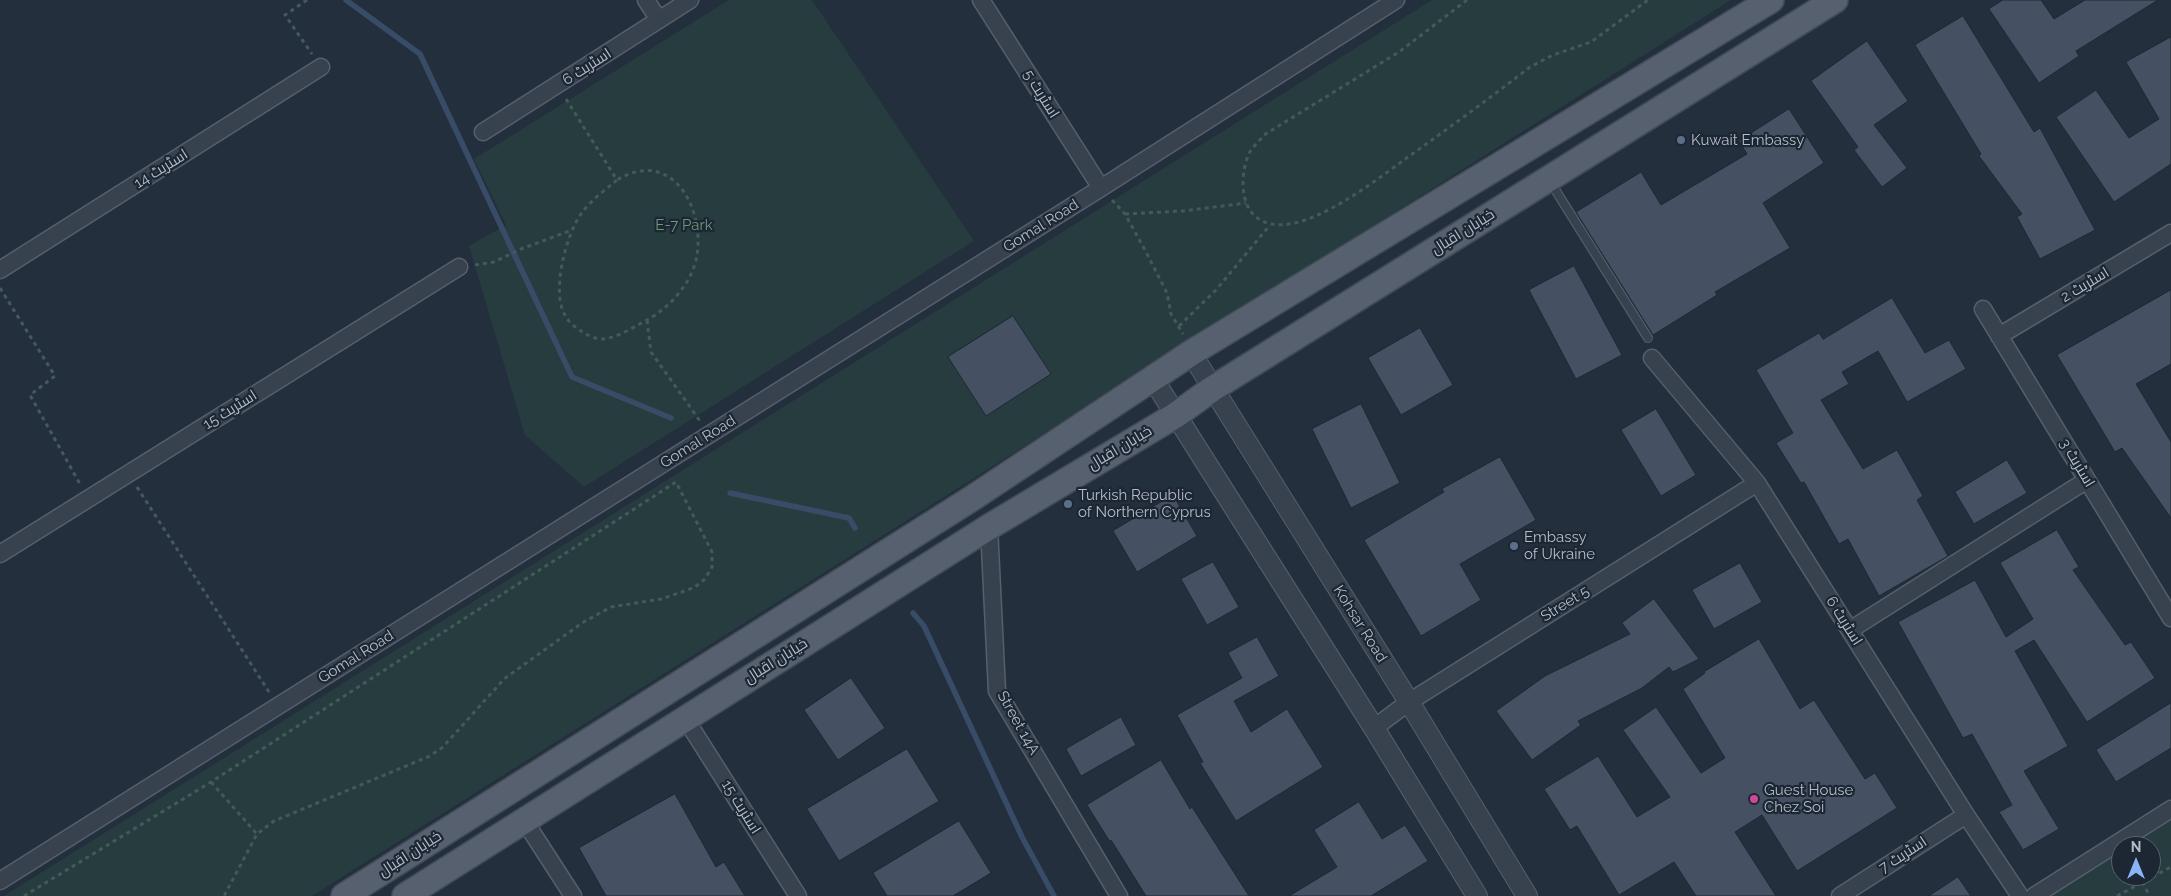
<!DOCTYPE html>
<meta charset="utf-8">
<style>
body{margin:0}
#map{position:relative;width:2171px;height:896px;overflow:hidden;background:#242f3e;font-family:Raleway,sans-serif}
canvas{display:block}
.north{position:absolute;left:2111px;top:836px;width:50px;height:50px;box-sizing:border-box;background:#1d2633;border:1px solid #59626f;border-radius:50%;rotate:0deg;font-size:14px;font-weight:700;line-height:20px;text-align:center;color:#b4bcc9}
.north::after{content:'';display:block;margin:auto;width:18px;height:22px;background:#8ab4f8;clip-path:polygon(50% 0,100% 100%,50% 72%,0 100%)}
</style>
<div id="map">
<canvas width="2171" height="896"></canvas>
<div class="north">N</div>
</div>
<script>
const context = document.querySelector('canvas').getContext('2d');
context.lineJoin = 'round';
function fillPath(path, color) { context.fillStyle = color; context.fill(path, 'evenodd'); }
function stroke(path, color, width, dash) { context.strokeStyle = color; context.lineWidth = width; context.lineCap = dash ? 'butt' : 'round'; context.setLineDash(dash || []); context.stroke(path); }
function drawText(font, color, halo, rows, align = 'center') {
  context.font = font + ' Raleway,Cairo,sans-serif'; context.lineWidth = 4.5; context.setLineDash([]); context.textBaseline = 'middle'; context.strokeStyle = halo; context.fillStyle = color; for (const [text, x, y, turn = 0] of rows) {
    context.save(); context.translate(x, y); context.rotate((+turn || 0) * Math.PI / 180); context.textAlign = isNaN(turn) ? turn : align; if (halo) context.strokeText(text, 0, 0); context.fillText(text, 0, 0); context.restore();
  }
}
const green = new Path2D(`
 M729 0H812L974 241 584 487 525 435 469 246 506 225 474 159Z
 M1432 0H1731L312 896H4Z
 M2171 809V896H2034ZM2121 846H2151V876H2121Z`);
const stream = new Path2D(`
 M346 0 420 54 572 377 671 418
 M730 493 849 518 855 528
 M913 613 924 626 1022 837 1054 896`);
const building = new Path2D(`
 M2003 0H2041L2054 19 2085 0H2158L2076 51 2079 56 2039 83 1989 9Z
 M1963 16 2034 132 2040 128 2095 230 2040 259 2017 217 2022 214 1979 156 1981 154 1915 45Z
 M2171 37V164L2114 202 2056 117 2096 90 2129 138 2159 119 2126 62Z
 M1867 41 1908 101 1874 125 1907 168 1882 187 1854 150 1858 147 1811 81Z
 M1789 109 1824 163 1763 203 1790 248 1715 292 1717 295 1653 335 1576 212 1641 172 1661 205 1747 154 1739 141Z
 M1574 266 1622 355 1576 379 1529 290Z
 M2171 290V364L2136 384 2171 442V518L2122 448 2115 452 2057 355Z
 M1892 298 1925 353 1949 340 1966 369 1907 402 1878 351 1842 372 1849 384 1821 400 1863 469 1897 450 1923 496 1917 500 1948 556 1879 596 1848 539 1839 544 1804 482 1801 483 1776 443 1793 433 1756 370 1819 333 1823 339Z
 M1013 316 1051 374 986 416 948 357Z
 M1420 328 1453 385 1401 415 1368 358Z
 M1361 404 1400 483 1351 508 1312 429Z
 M1656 409 1696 475 1661 496 1621 430Z
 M1500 457 1536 520 1460 564 1481 600 1421 636 1364 540 1444 492 1442 489Z
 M2007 460 2027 493 1974 524 1955 492Z
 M1173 495 1197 536 1137 572 1113 531Z
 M2057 530 2079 567 2073 570 2125 645 2131 642 2155 678 2087 722 2034 640 2015 651 2068 746 2024 771 2059 829 2023 850 1999 812 2012 805 1972 734 1963 738 1898 622 1975 580 2006 637 2033 619 2000 563Z
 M1213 562 1239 607 1207 625 1181 579Z
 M1740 563 1762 602 1714 629 1692 590Z
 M1654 599 1699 659 1673 672 1669 667 1642 688 1578 721 1581 725 1532 760 1496 711 1545 676 1630 634 1622 623Z
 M1257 637 1279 676 1234 701 1251 732 1287 709 1323 767 1236 821 1200 763 1203 762 1177 715 1242 678 1228 653Z
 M1759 639 1800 709 1814 700 1865 779 1875 773 1897 808 1797 871 1762 815 1735 832 1776 896H1696L1674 862 1619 895 1577 826 1570 830 1544 789 1598 756 1637 817 1670 797 1623 730 1656 707 1701 773 1725 758 1683 689 1705 673 1704 672Z
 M851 678 885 728 838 760 804 710Z
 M2171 703V748L2116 782 2096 750Z
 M1121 717 1136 745 1081 776 1066 749Z
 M907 749 939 801 839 861 807 809Z
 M1161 760 1190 809 1192 807 1249 896H1146L1111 840 1110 842 1087 805Z
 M675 794 716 867 724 862 745 896H606L579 848Z
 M1359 802 1382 839 1405 825 1428 861 1371 896H1289L1337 867 1314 830Z
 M959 821 991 873 953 896H887L873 873Z
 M1958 877 1971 896H1929Z`);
const path = new Path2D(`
 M307 0 285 15 312 54
 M1467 0 1399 52 1264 135C1260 140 1255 145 1251 150 1246 158 1243 172 1243 182 1243 222 1271 232 1305 220 1340 208 1378 179 1408 157 1449 128 1490 98 1530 67L1553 55 1591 42 1648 0
 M566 99 617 180C605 190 590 201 581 214 566 235 551 292 565 315 568 322 575 327 581 331 587 335 595 339 602 339 618 338 633 327 647 320 669 308 690 285 696 260 707 211 673 146 617 180
 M1112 200 1125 214 1146 252 1167 293 1171 314 1183 334
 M1125 214 1183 211 1246 203
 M475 265 494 262 521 249 572 230
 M0 288 55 376 30 395 80 484
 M647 320 651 352 700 421
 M1179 326 1216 290 1270 225
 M137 487 269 692
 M211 782 257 834
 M2142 882 2150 896
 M24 896 211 782 676 482 712 552V567L705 579 695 587 682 592 661 599 611 607 582 623 504 679 443 747 430 756 274 821 257 834 224 896
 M2117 896 2171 867`);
const service = new Path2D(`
 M1551 183 1648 338`);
const minor = new Path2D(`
 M646 0 659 20
 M981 0 1101 188
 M483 132 690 0
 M0 270 321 67
 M1983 309 2171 618
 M1999 336 2171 233
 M1652 358 1757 483 1966 815 2020 896
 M989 527 997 691 1119 896
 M0 554 459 267
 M1850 630 2087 480
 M685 718 798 896
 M1374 728 1409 702 1757 483
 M524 820 573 896
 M0 881 1101 188 1396 0
 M1840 896 1966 815
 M2034 896 2171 809`);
const tertiary = new Path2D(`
 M1191 353 1409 702 1527 896
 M1153 379 1374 728 1477 896`);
const primary = new Path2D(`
 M344 896 971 499 1191 353 1771 0
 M405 896 989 527 1176 415 1212 389 1835 0`);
const markers = [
 [1681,140,5,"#5c6f8a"],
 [1068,504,5,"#5c6f8a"],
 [1514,546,5,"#5c6f8a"],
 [1754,799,5,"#d1479c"]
];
const streetNames = [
 ["اسٹریٹ 6",587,67,-33],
 ["اسٹریٹ 5",1041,94,58],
 ["اسٹریٹ 14",161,169,-32],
 ["Gomal Road",1041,226,-32],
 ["خیابان اقبال",1463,232,-32],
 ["اسٹریٹ 2",2085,285,-31],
 ["اسٹریٹ 15",230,410,-32],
 ["Gomal Road",698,442,-32],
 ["خیابان اقبال",1120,448,-31],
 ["اسٹریٹ 3",2077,463,59],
 ["Street 5",1565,604,-32],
 ["اسٹریٹ 6",1844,621,58],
 ["Kohsar Road",1360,624,58],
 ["Gomal Road",356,657,-32],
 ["خیابان اقبال",776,661,-32],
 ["Street 14A",1018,723,61],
 ["اسٹریٹ 15",741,807,58],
 ["خیابان اقبال",410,854,-33],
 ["اسٹریٹ 7",1903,855,-33]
];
const poiNames = [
 ["Kuwait Embassy",1691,140],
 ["Turkish Republic",1078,495],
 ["of Northern Cyprus",1078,512],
 ["Embassy",1524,537],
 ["of Ukraine",1524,554],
 ["Guest House",1764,790],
 ["Chez Soi",1764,807]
];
const parkNames = [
 ["E-7 Park",684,225]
];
fillPath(green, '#263c3f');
stroke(stream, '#394c67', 5.5);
fillPath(building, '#455162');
stroke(building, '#1f2835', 1);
stroke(service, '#565f6c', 10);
stroke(minor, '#565f6c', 19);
stroke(tertiary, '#565f6c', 22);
stroke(primary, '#414a57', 28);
stroke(path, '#44595c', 3, [4, 4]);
stroke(service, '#38414e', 8);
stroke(minor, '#38414e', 16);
stroke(tertiary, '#38414e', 20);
stroke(primary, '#56606e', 25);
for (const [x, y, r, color] of markers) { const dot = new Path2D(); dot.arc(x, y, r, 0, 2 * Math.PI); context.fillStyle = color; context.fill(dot); stroke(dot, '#1d2633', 2); }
drawText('15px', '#b4bcc9', '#1d2633', streetNames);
drawText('15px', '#b4bcc9', '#1d2633', poiNames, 'left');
drawText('15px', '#6b9a76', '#1d2633', parkNames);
</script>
